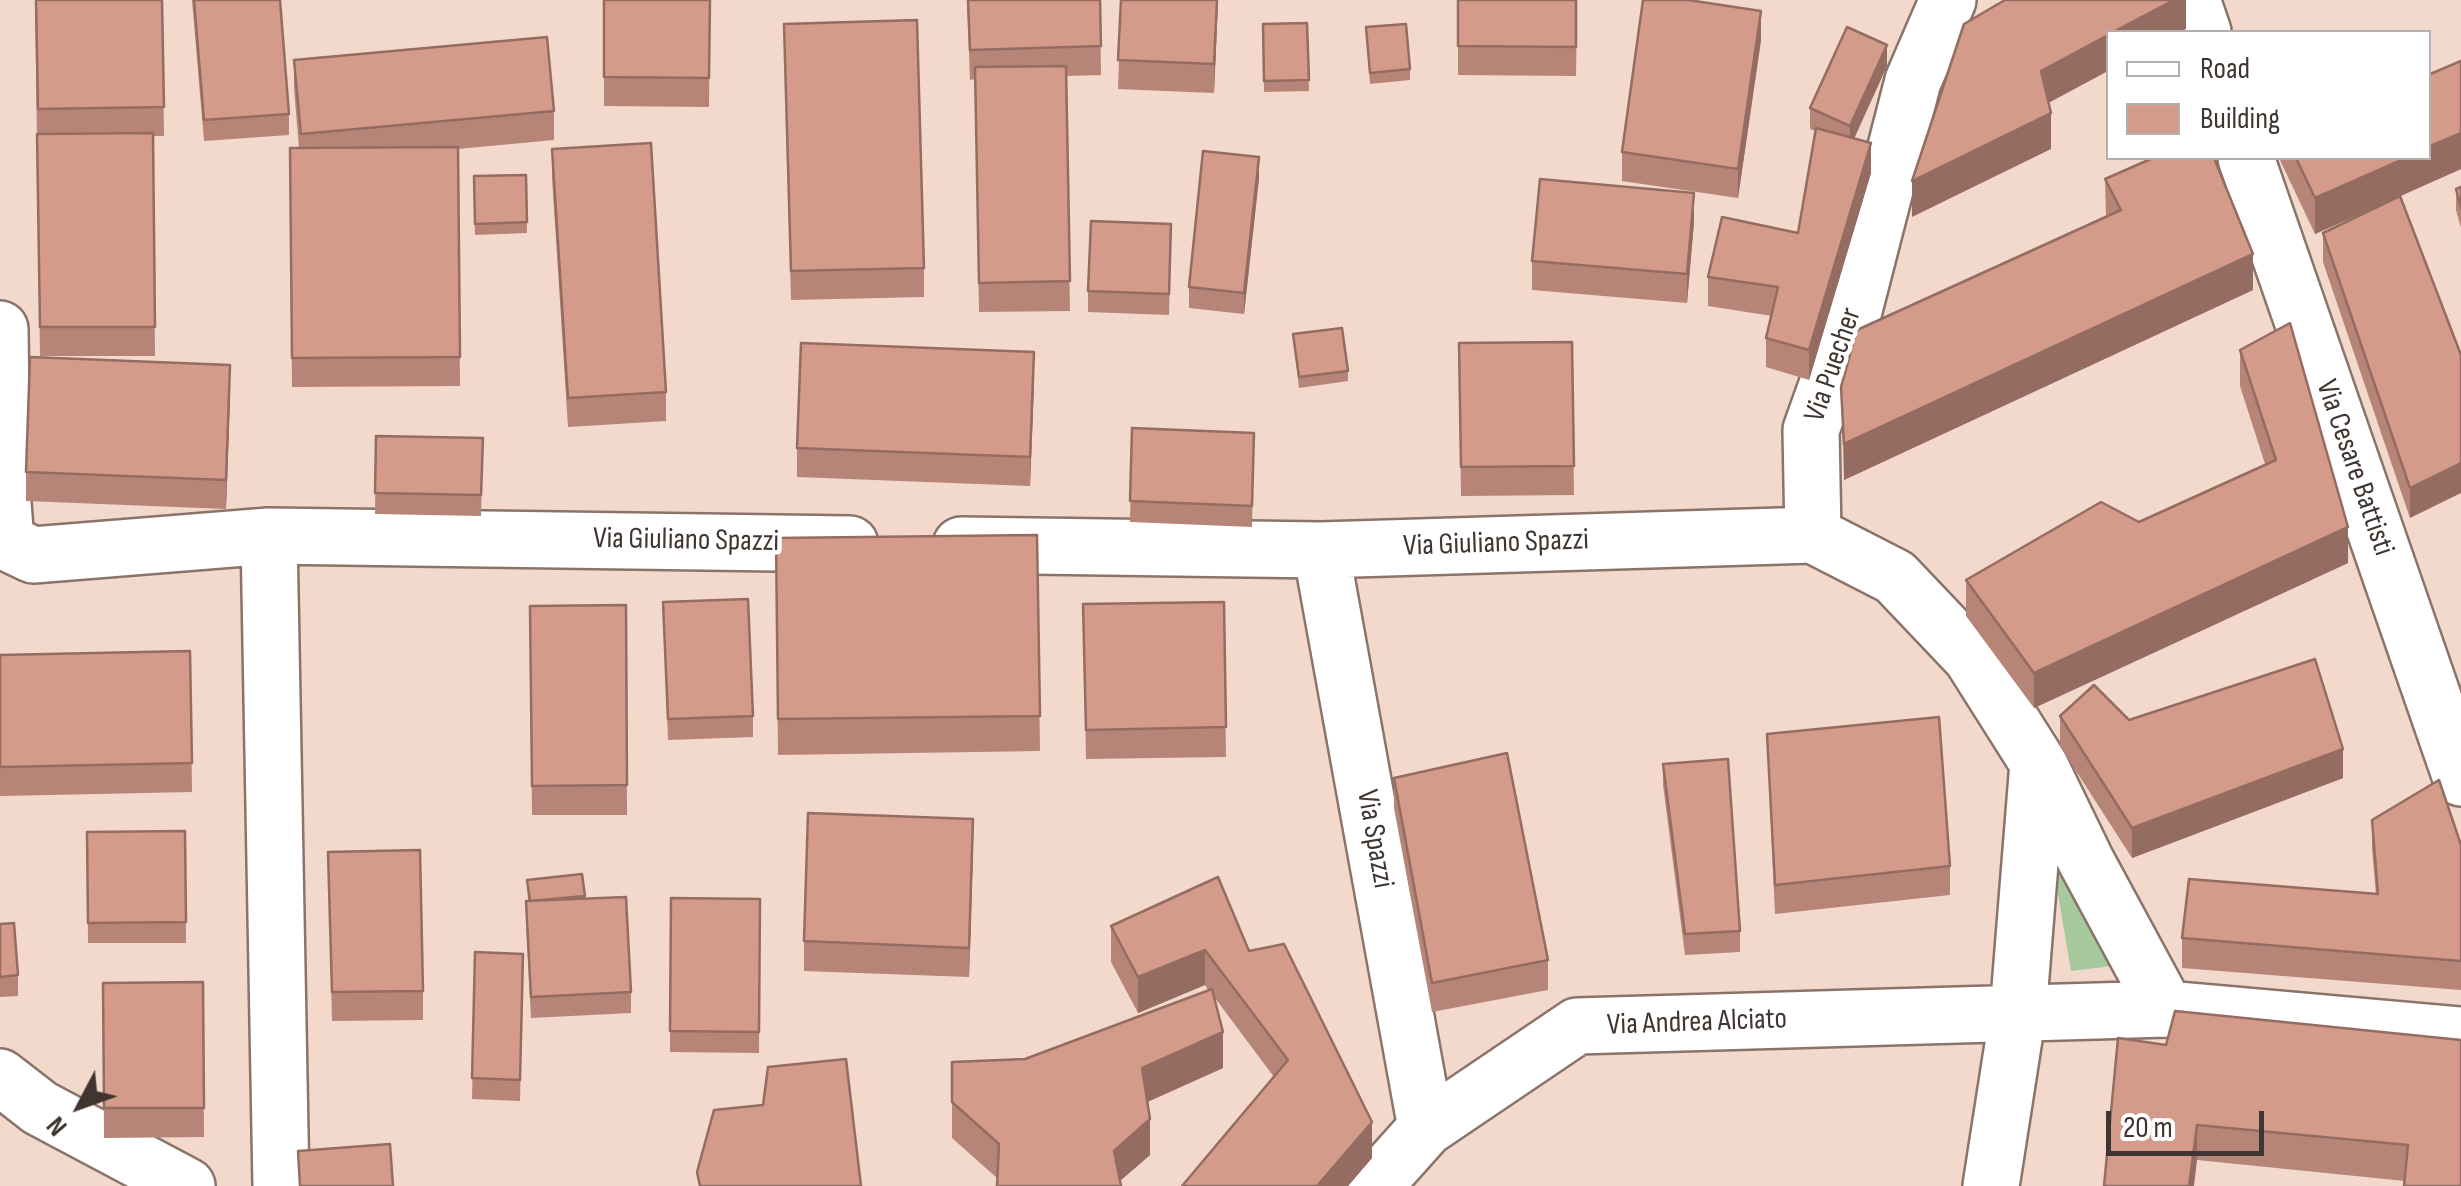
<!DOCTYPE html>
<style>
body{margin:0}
#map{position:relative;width:2461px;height:1186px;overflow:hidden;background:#f2d9cc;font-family:"Sofia Sans Condensed",sans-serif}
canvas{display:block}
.legend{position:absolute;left:2106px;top:30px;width:325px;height:130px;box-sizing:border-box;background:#fff;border:2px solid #b3afad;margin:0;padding:12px 18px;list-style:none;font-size:30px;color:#403631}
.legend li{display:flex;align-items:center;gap:20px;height:50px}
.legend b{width:50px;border:2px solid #b3afad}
.north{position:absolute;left:30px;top:1056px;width:100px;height:100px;-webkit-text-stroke:8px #fff;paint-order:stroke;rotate:229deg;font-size:28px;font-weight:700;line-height:40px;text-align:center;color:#403631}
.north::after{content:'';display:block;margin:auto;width:35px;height:45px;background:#403631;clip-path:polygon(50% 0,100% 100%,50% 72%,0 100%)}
.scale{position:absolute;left:2106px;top:1111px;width:158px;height:45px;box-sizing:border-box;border:5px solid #403631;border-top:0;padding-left:12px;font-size:30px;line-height:35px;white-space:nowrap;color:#403631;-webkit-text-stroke:8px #fff;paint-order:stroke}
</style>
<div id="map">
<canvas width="2461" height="1186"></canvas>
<ul class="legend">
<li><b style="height:12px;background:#fff"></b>Road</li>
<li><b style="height:28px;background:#d59b8a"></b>Building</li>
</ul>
<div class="north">N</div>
<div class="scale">20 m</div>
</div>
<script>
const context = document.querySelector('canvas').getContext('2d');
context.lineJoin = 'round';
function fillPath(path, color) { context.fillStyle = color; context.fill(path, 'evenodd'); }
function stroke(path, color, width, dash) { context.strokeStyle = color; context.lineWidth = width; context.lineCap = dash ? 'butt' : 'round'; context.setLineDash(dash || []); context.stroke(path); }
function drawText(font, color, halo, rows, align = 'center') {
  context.font = font + ' "Sofia Sans Condensed",sans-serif'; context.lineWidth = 9; context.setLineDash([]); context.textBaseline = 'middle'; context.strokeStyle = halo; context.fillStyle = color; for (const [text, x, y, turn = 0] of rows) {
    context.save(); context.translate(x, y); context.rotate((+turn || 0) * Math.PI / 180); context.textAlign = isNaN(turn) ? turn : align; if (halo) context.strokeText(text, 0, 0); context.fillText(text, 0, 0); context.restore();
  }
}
const green = new Path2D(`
 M2046 824 2121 965 2071 971Z`);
const street = new Path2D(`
 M1948 0 1913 81 1854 310 1811 430 1813 535 1895 577 1971 657 2038 763 2018 1013 1991 1186
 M0 329 2 490 6 542 33 555 269 536 850 544
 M269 536 281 1186
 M961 545 1321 550 1813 535
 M1321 550 1426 1128
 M2040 766 2086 861 2166 1009
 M0 1077 40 1108 187 1186
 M1374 1186 1426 1128 1577 1026 2166 1009 2461 1035`);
const secondary = new Path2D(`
 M2192 0 2203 32
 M2246 158 2461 778`);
const wall = new Path2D(`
 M35 0H162L164 136H153L155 356H40Z
 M192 0H280L289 114V135L204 141Z
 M604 0H710L709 107 604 106Z
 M967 0H1100L1101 75 1066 76 1070 311 979 312 975 79 970 80Z
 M1121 0H1218L1214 93 1118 89Z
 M1458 0H1577L1576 76 1458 75Z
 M1307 23 1309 91 1264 92 1263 24Z
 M784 24 924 268V297L791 300Z
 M1366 27 1410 69V80L1370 84Z
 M1761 40 1738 198 1622 181V152Z
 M294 60 554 111V140L458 149 460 386 292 387 290 148H299L294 89Z
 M2461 61V169L2315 234 2279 158H2428Z
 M1887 66 1854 139 1871 173 1809 380 1766 367V338L1772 316 1708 306V277L1798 233 1815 131 1810 129V108Z
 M552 149 666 392V421L568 427 552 178Z
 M526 175 527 233 475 235 474 176Z
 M1259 178 1244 314 1189 308V287Z
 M2105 179 2253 290 1844 480 1841 387 2106 217Z
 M2461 187V228L2456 210V189Z
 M1694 222 1687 303 1532 290V261Z
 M1171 224 1169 315 1088 312V291Z
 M2323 233 2461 355 2410 518 2323 262Z
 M1293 334 1348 371V381L1299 388Z
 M1572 342 1574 495 1461 496 1459 343Z
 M2240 350 2348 563 2034 708 1966 616V580L2139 522 2265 464 2240 386Z
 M1034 381 1030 486 797 477V448Z
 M230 394 226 509 26 501V472Z
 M1132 428 1254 433 1252 527 1130 522Z
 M376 436 483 438 481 516 375 514Z
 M1037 535 1040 751 778 755 776 538Z
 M663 602 753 716V737L668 740Z
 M1224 602 1226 757 1086 759 1083 604Z
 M626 605 627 815H532L530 606Z
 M190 651 192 792 0 796V655Z
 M2060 716 2129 720 2343 778 2132 858 2060 746Z
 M1767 734 1950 866V895L1775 914Z
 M1663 764 1740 931V952L1685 955 1663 785Z
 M1394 778 1548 960V990L1432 1012 1394 808Z
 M2372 820 2461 845V990L2182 968V938L2376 894 2372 849Z
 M185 831 186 943H88L87 832Z
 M973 848 969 977 804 971V941Z
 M328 852 423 991V1020L332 1021Z
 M582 874 585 899 631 992V1013L531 1018 526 922V901H528L527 880Z
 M671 898 760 899 759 1053 670 1052Z
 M0 924 18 975V996L0 997Z
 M1111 926 1249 951 1372 1158 1348 1186H1182L1274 1077 1215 998 1223 1068 1148 1102 1150 1155 1120 1181 997 1178 952 1138V1062L1025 1059 1208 990 1205 985 1138 1013 1111 962Z
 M475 952 523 954 520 1101 472 1099Z
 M203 982 204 1137 104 1138 103 983Z
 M2461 1040 2405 1181 2197 1160 2166 1045Z`);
const shadedWall = new Path2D(`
 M1217 0H1218L1214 93V64Z
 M2174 0H2186V29L2180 32H2113Z
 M1761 11V40L1738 198V169Z
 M2108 35V71L2041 107V71Z
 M1887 45V66L1850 147V126Z
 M2051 113V149L1912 217V181Z
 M2461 133V169L2315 234V198L2406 158H2428V147Z
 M1871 143V173L1809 380V350Z
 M1259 157V178L1244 314V293Z
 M1694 193V222L1687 303V274Z
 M2253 254V290L1844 480V444Z
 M1034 352V381L1030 486V457Z
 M230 365V394L226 509V480Z
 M2461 463V493L2410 518V488Z
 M2348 527V563L2034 708V673Z
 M2343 749V778L2132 858V828Z
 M973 819V848L969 977V948Z
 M1205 950V985L1138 1013V977Z
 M1223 1032V1068L1142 1104V1068Z
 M1150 1119V1155L1114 1186V1151Z
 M1372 1122V1158L1348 1186H1317Z
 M2197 1125V1160L2194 1186H2189Z`);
const building = new Path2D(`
 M36 0H162L164 107 38 109Z
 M194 0H280L289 114 204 120Z
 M604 0H710L709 78 604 77Z
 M968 0H1100L1101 46 970 50Z
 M1121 0H1217L1214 64 1118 60Z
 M1458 0H1576V47L1458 46Z
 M1643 0H1688L1761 11 1738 169 1622 152Z
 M2005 0H2174L2113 32H2108V35L2041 71 2051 113 1912 181 1964 24Z
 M917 20 924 268 791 271 784 24Z
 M1307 23 1309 80 1264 81 1263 24Z
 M1406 24 1410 69 1370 73 1366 27Z
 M1847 27 1887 45 1850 126 1810 108Z
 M547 37 554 111 301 134 294 60Z
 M2461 61V133L2428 147V75Z
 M1066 66 1070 281 979 283 975 67Z
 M1816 128 1871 143 1809 350 1766 338 1778 287 1708 277 1722 217 1798 233Z
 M153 133 155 327H40L37 134Z
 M651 143 666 392 568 398 552 149Z
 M458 147 460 357 292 358 290 148Z
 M1203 151 1259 157 1244 293 1189 287Z
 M2153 158H2214L2253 254 1844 444 1841 387 1857 330 2121 210 2105 179Z
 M2296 158H2406L2315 198Z
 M526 175 527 222 475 224 474 176Z
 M1540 179 1694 193 1687 274 1532 261Z
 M2461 187V208L2456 189Z
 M2400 196 2461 355V463L2410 488 2323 233Z
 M1091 221 1171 224 1169 294 1088 291Z
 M2290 323 2348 527 2034 673 1966 580 2101 502 2139 522 2276 460 2240 350Z
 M1342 328 1348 371 1299 377 1293 334Z
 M1572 342 1574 466 1461 467 1459 343Z
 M801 343 1034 352 1030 457 797 448Z
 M30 357 230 365 226 480 26 472Z
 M1132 428 1254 433 1252 506 1130 501Z
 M376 436 483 438 481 495 375 493Z
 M1037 535 1040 716 778 719 776 538Z
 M748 599 753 716 668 719 663 602Z
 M1224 602 1226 727 1086 730 1083 604Z
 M626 605 627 785 532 786 530 606Z
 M190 651 192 763 0 767V655Z
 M2315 659 2343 749 2132 828 2060 716 2094 685 2129 720Z
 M1939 717 1950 866 1775 885 1767 734Z
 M1507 753 1548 960 1432 983 1394 778Z
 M1728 759 1740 931 1685 934 1663 764Z
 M2439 780 2461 845V961L2182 938 2189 879 2378 894 2372 820Z
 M808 813 973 819 969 948 804 941Z
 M185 831 186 922 88 923 87 832Z
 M420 850 423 991 332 992 328 852Z
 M582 874 585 896 530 901 527 880Z
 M1218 877 1249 951 1284 944 1372 1122 1317 1186H1182L1288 1060 1205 950 1138 977 1111 926Z
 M626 897 631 992 531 997 526 901Z
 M671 898 760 899 759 1032 670 1031Z
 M14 923 18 975 0 977V924Z
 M475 952 523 954 520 1080 472 1078Z
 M203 982 204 1108H104L103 983Z
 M1212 989 1223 1032 1142 1068 1150 1119 1114 1151 1121 1186H997L999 1144 952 1102V1062L1025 1059Z
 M2175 1011 2461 1040V1186H2404L2408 1145 2197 1125 2189 1186H2104L2118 1038 2166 1045Z
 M846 1059 861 1186H700L697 1172 714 1110 763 1105 768 1067Z
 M390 1144 393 1186H300L298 1151Z`);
const streetNames = [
 ["Via Puecher",1834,365,-71],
 ["Via Cesare Battisti",2354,468,71],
 ["Via Giuliano Spazzi",686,541,1],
 ["Via Giuliano Spazzi",1496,544,-2],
 ["Via Spazzi",1374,839,80],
 ["Via Andrea Alciato",1697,1023,-2]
];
fillPath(green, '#a6ca9d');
stroke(street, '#8a7469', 60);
stroke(secondary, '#8a7469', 60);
stroke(street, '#fff', 55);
stroke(secondary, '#fff', 55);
fillPath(wall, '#b78577');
fillPath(shadedWall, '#956c61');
fillPath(building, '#d59b8a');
stroke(building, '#956c61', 2.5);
drawText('30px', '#403631', '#fff', streetNames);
</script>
